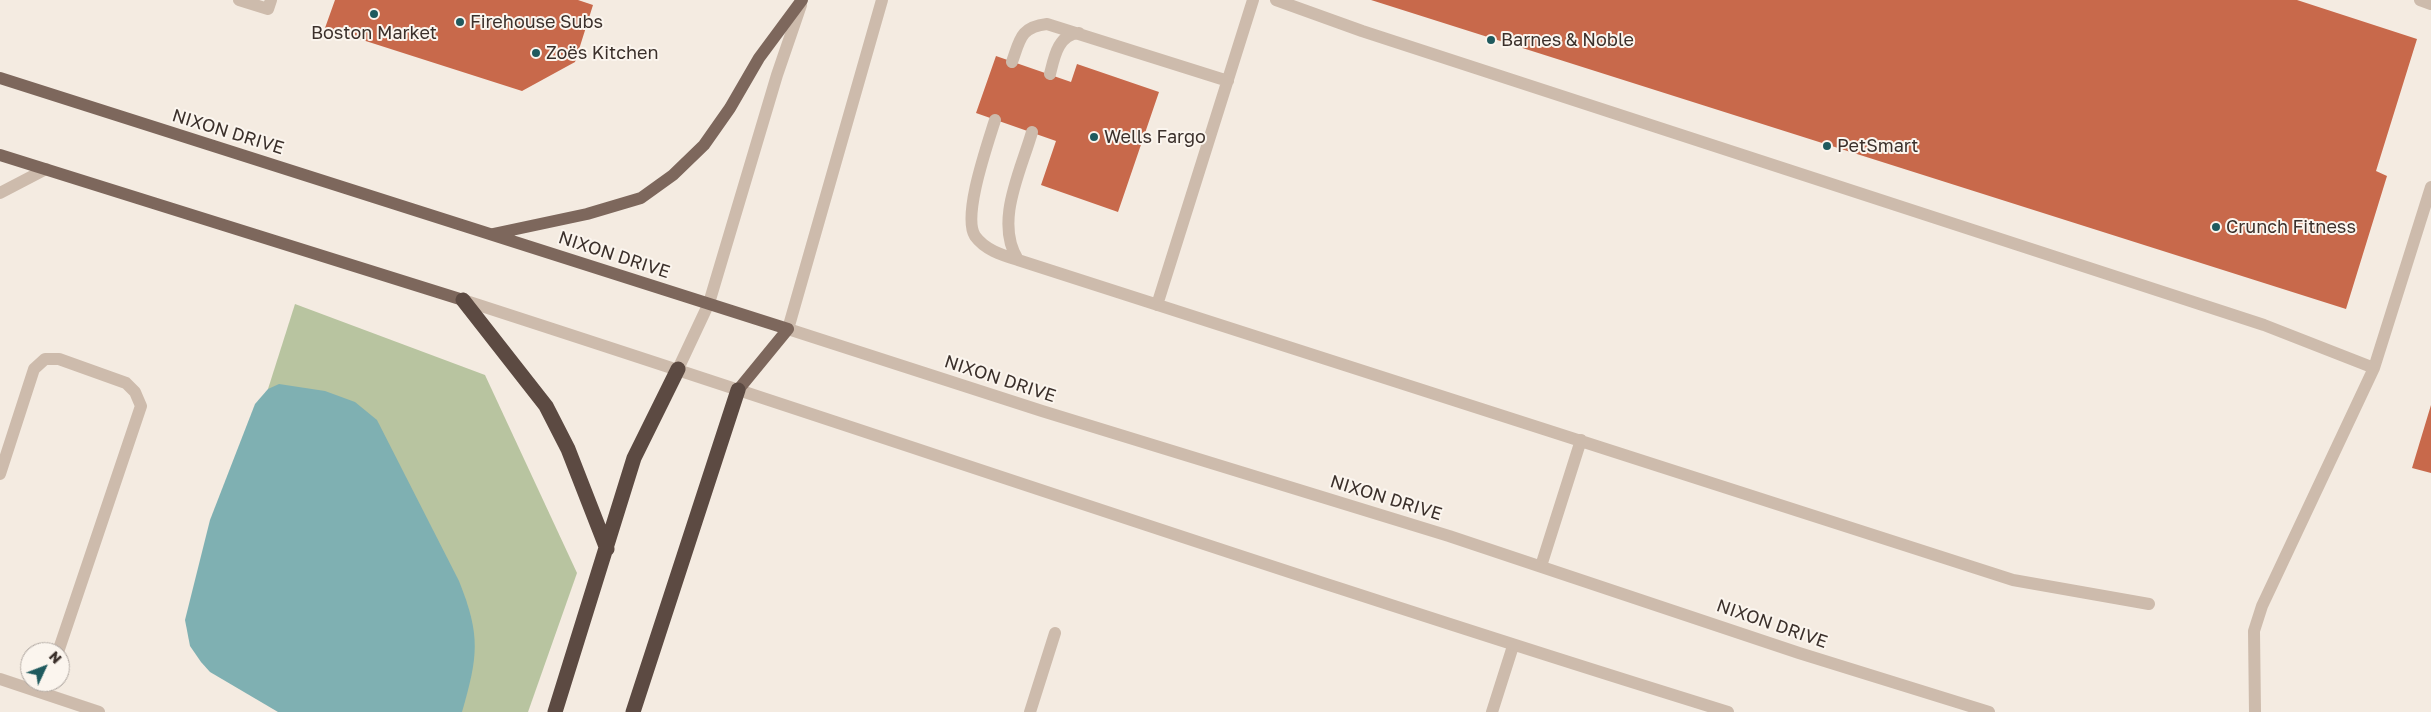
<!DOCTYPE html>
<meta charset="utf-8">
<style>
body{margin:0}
#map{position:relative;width:2431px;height:712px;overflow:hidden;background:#f4ebe1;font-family:"Golos Text",sans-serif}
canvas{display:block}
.north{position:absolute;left:20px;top:642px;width:50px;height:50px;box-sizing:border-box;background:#fbf5ee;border:1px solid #aea6a0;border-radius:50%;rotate:47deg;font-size:14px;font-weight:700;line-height:20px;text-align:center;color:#3b302b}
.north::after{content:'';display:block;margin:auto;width:18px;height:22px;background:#1f5a5e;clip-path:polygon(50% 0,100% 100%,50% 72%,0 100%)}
</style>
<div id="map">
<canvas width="2431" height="712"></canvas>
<div class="north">N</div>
</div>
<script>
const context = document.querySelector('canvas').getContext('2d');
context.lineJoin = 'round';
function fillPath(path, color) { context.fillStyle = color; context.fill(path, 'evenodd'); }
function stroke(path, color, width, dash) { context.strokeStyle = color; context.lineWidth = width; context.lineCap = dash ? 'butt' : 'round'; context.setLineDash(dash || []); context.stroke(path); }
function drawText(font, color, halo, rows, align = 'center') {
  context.font = font + ' "Golos Text",sans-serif'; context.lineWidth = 4; context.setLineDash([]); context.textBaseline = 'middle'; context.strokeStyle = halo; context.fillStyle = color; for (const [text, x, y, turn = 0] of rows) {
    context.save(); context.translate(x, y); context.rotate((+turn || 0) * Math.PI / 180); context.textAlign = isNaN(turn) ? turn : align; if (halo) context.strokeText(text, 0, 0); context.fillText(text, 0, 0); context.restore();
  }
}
const green = new Path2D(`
 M295 304 485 375 577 573 528 712H280L268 389Z`);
const water = new Path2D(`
 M279 384 325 391 355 402 377 420 459 581C481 636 478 656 462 712H278L210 672 201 662 190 646 185 620 210 520 255 404 268 389Z`);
const building = new Path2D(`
 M335 0H578L593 5 575 62 522 91 325 28Z
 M1371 0H2297L2417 39 2376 171 2387 176 2346 309Z
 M996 56 1071 82 1077 64 1159 92 1118 212 1041 185 1056 141 976 113Z
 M2431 405V473L2412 468Z`);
const service = new Path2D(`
 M239 0 268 9 271 0
 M1276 0 1362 31 2264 325 2374 368
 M2420 0 2431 4
 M1012 62C1020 40 1020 27 1047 24L1228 81
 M1050 74C1054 58 1058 34 1079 33
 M995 120C988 143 962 216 975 236 985 250 1002 255 1018 260
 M1032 132C1021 171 994 222 1018 260L2013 580 2149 604
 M0 193 46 169
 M1157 305 1253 0
 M0 474 34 369 45 359H59L126 383 135 392 141 406 58 652
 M1541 566 1581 440
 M0 679 99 712
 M1030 712 1055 633
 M1492 712 1513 646
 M2255 712 2254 631 2262 606 2374 368 2431 187`);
const minor = new Path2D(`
 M709 303 777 75 801 5
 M788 329 882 0`);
const tertiary = new Path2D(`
 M463 300C885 436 1304 581 1728 712
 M788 329 1042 411 1449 536 1799 653 1989 712
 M678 369 709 303`);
const primary = new Path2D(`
 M0 78 788 329 738 390
 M0 155 463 300
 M493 234 587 214 641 198 673 175 704 145 730 108 759 58 802 0`);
const motorway = new Path2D(`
 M463 300 546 406 568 449 607 549
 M555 712 634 458 678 369
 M633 712 738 390`);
const markers = [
 [374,14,5,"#1f5a5e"],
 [460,22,5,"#1f5a5e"],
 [1491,40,5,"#1f5a5e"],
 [536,53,5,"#1f5a5e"],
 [1094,137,5,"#1f5a5e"],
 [1827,146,5,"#1f5a5e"],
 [2216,227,5,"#1f5a5e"]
];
const poiNames = [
 ["Firehouse Subs",470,22],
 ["Boston Market",374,33,"center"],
 ["Barnes & Noble",1501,40],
 ["Zoës Kitchen",546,53],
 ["Wells Fargo",1104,137],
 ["PetSmart",1837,146],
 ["Crunch Fitness",2226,227]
];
const streetNames = [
 ["NIXON DRIVE",228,132,17],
 ["NIXON DRIVE",614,255,18],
 ["NIXON DRIVE",1000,379,18],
 ["NIXON DRIVE",1386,498,17],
 ["NIXON DRIVE",1772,624,19]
];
fillPath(green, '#b8c4a0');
fillPath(water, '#7fb0b2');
fillPath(building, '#c8694b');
stroke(service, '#cdbbac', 12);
stroke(minor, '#cdbbac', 12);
stroke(tertiary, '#cdbbac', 12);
stroke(primary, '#7d675c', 12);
stroke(motorway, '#5c4a42', 15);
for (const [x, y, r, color] of markers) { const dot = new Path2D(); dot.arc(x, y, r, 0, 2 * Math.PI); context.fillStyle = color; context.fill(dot); stroke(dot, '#fbf5ee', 2); }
drawText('18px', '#3b302b', '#fbf5ee', poiNames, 'left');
drawText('18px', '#3b302b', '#fbf5ee', streetNames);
</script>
